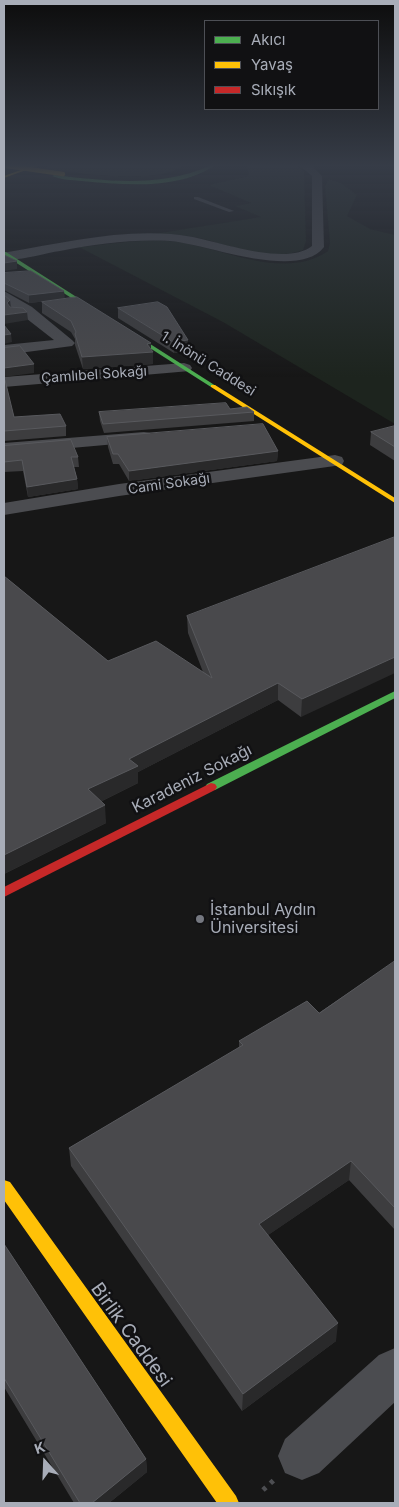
<!DOCTYPE html>
<meta charset="utf-8">
<style>
body{margin:0}
#map{position:relative;width:399px;height:1507px;overflow:hidden;background:#171717;font-family:Inter,sans-serif}
canvas{display:block}
.frame{position:absolute;inset:0;border:5px solid #a8adb8;pointer-events:none}
.legend{position:absolute;left:204px;top:20px;width:175px;height:90px;box-sizing:border-box;background:#111113;border:1px solid #4d4f55;margin:0;padding:6px 9px;list-style:none;font-size:15px;color:#a8adb8}
.legend li{display:flex;align-items:center;gap:10px;height:25px}
.legend b{width:25px;border:1px solid #4d4f55}
.north{position:absolute;left:20px;top:1437px;width:50px;height:50px;-webkit-text-stroke:4px #111113;paint-order:stroke;rotate:340deg;font-size:14px;font-weight:700;line-height:20px;text-align:center;color:#a8adb8}
.north::after{content:'';display:block;margin:auto;width:18px;height:22px;background:#a8adb8;clip-path:polygon(50% 0,100% 100%,50% 72%,0 100%)}
</style>
<div id="map">
<canvas width="399" height="1507"></canvas>
<div class="frame"></div>
<ul class="legend">
<li><b style="height:6px;background:#4caf50"></b>Akıcı</li>
<li><b style="height:6px;background:#ffc107"></b>Yavaş</li>
<li><b style="height:6px;background:#c62828"></b>Sıkışık</li>
</ul>
<div class="north">K</div>
</div>
<script>
const context = document.querySelector('canvas').getContext('2d');
context.lineJoin = 'round';
function fillPath(path, color) { context.fillStyle = color; context.fill(path, 'evenodd'); }
function stroke(path, color, width, dash) { context.strokeStyle = color; context.lineWidth = width; context.lineCap = dash ? 'butt' : 'round'; context.setLineDash(dash || []); context.stroke(path); }
function drawText(font, color, halo, rows, align = 'center') {
  context.font = font + ' Inter,sans-serif'; context.lineWidth = 5; context.setLineDash([]); context.textBaseline = 'middle'; context.strokeStyle = halo; context.fillStyle = color; for (const [text, x, y, turn = 0] of rows) {
    context.save(); context.translate(x, y); context.rotate((+turn || 0) * Math.PI / 180); context.textAlign = isNaN(turn) ? turn : align; if (halo) context.strokeText(text, 0, 0); context.fillText(text, 0, 0); context.restore();
  }
}
const green = new Path2D(`
 M47 166H182C157 185 82 173 52 170L45 167Z
 M247 166H296L304 171 306 241 303 250C265 264 226 242 188 236 173 234 157 235 141 236L261 217 235 206 251 203 209 185 249 176Z
 M329 179 341 183 357 195 347 216 370 229 395 235V424L223 322 79 247C108 245 139 239 168 241 216 244 282 283 328 251L330 243 325 186Z`);
const path = new Path2D(`
 M263 1490 275 1479`);
const lane = new Path2D(`
 M194 197H198L234 211 229 212 194 199Z`);
const street = new Path2D(`
 M300 166H312L322 176 324 247C298 281 207 244 170 241 133 239 96 244 60 251 45 253 17 262 4 259V253L8 252C69 242 132 226 193 237 223 243 287 266 312 246V176Z
 M4 291 32 307 72 340 75 343 72 346 4 355V345L54 340 4 301Z
 M184 363 190 365 192 368 190 371 4 387V377Z
 M144 432 150 433 153 437 150 441 4 454V443Z
 M335 455 342 457 344 461 342 465 119 496 4 515V503L119 484Z
 M395 1348V1402L319 1473 302 1480 285 1473 278 1456 285 1439 379 1355Z`);
const fast = new Path2D(`
 M209 166H214C176 190 125 185 82 181 72 180 61 180 52 176L54 175C107 181 159 188 209 166Z
 M4 252H6L216 386 211 387 4 255Z
 M395 691V698L215 790H207L205 787 207 784Z`);
const slow = new Path2D(`
 M32 166H37L4 178V176Z
 M211 385H215L395 498V503L211 387Z
 M4 1180 10 1182 236 1496 239 1503H217L4 1200Z`);
const jam = new Path2D(`
 M211 783 215 784 217 787 215 790 4 897V887Z`);
const slowBridge = new Path2D(`
 M7 166 63 174`);
const wall = new Path2D(`
 M4 273 65 299 151 349 153 352V364L83 369 75 345V339L71 332 42 313V302L57 300 29 303 4 290Z
 M118 308 188 351 174 353 118 318Z
 M4 379 14 417 66 426V436L4 441V442Z
 M230 409 254 412V421L104 433 100 421 99 412Z
 M395 426V461L370 445 371 432Z
 M107 437 278 451 277 461 129 481 119 464H113L108 447Z
 M4 446 78 457 79 467H74L77 479 78 489 28 497 23 471 4 472Z
 M395 537 301 717 278 700 138 772V783L102 801 106 823 4 874V576L108 661 203 672 188 633 187 616Z
 M395 961V1230L349 1180 268 1235 336 1341 242 1411 71 1166 69 1148 239 1048V1041L319 1013Z
 M4 1244 146 1459 147 1472 109 1503H74L4 1387Z`);
const shadedWall = new Path2D(`
 M17 261V269L4 271V263Z
 M64 291 65 299 29 303V295Z
 M10 300 11 308 7 303Z
 M27 312 28 320 4 324V315Z
 M11 334 12 342 4 344V335Z
 M188 340V351L174 353 173 342Z
 M151 343V352H153V364L83 369 82 357Z
 M34 364V373L4 377V368Z
 M278 451 277 461 129 481V471Z
 M77 479 78 489 28 497 27 487Z
 M395 657V673L301 717 302 699Z
 M278 683V700L138 772V783L90 807 88 789 129 759Z
 M105 805 106 823 4 874V855Z
 M351 1161 349 1180 258 1242 259 1224Z
 M338 1323 336 1341 242 1411 243 1394Z
 M146 1459 147 1472 109 1503H92Z`);
const building = new Path2D(`
 M4 255 17 261 4 263Z
 M31 271 64 291 29 295 4 283V273Z
 M4 295 10 300 7 303 10 307 23 308 27 312 4 315Z
 M77 297 151 343 147 344 153 352 82 357 75 334 76 332 71 321 42 302Z
 M158 302 167 307 188 340 173 342 118 308Z
 M4 325 11 334 4 335Z
 M20 346 34 364 4 368V348Z
 M4 379 5 380 14 417 60 414 66 426 4 431Z
 M226 403 230 409 247 407 254 412 103 424 99 412Z
 M263 424 278 451 129 471 118 454H113L107 437Z
 M395 426V447L371 432Z
 M71 440 78 457H71L77 479 27 487 22 460 4 462V446Z
 M395 537V657L302 699 278 683 129 759 138 766 88 789 105 805 4 855V576L108 661 156 641 212 678 187 616Z
 M395 961V1208L351 1161 259 1224 338 1323 243 1394 69 1148 243 1045 239 1041 307 1001 319 1013Z
 M4 1244 146 1459 92 1503H80L4 1378Z`);
const markers = [
 [200,919,5,"#757880"]
];
const farStreetnames = [
 ["1. İnönü Caddesi",208,364,32],
 ["Çamlıbel Sokağı",94,375,-4],
 ["Cami Sokağı",169,484,-8]
];
const streetNames = [
 ["Karadeniz Sokağı",192,779,-27]
];
const poiNames = [
 ["İstanbul Aydın",210,910],
 ["Üniversitesi",210,928]
];
const nearStreetnames = [
 ["Birlik Caddesi",131,1335,54]
];
fillPath(green, '#1d241e');
stroke(path, '#4d4e52', 5, [4, 6]);
fillPath(lane, '#4b4c50');
fillPath(street, '#4b4c50');
fillPath(fast, '#4caf50');
fillPath(slow, '#ffc107');
fillPath(jam, '#c62828');
stroke(slowBridge, '#ffc107', 4.5);
fillPath(wall, '#3d3d3f');
fillPath(shadedWall, '#29292a');
fillPath(building, '#49494c');
stroke(building, '#58595d', 1);
const sky = context.createLinearGradient(0, 0, 0, 377);
sky.addColorStop(0, '#0d0d0d');
sky.addColorStop(0.44, '#363c47');
sky.addColorStop(1, '#363c4700');
context.fillStyle = sky;
context.fillRect(0, 0, 399, 377);
for (const [x, y, r, color] of markers) { const dot = new Path2D(); dot.arc(x, y, r, 0, 2 * Math.PI); context.fillStyle = color; context.fill(dot); stroke(dot, '#111113', 2); }
drawText('14px', '#a8adb8', '#111113', farStreetnames);
drawText('16px', '#a8adb8', '#111113', streetNames);
drawText('16px', '#a8adb8', '#111113', poiNames, 'left');
drawText('19px', '#a8adb8', '#111113', nearStreetnames);
</script>
